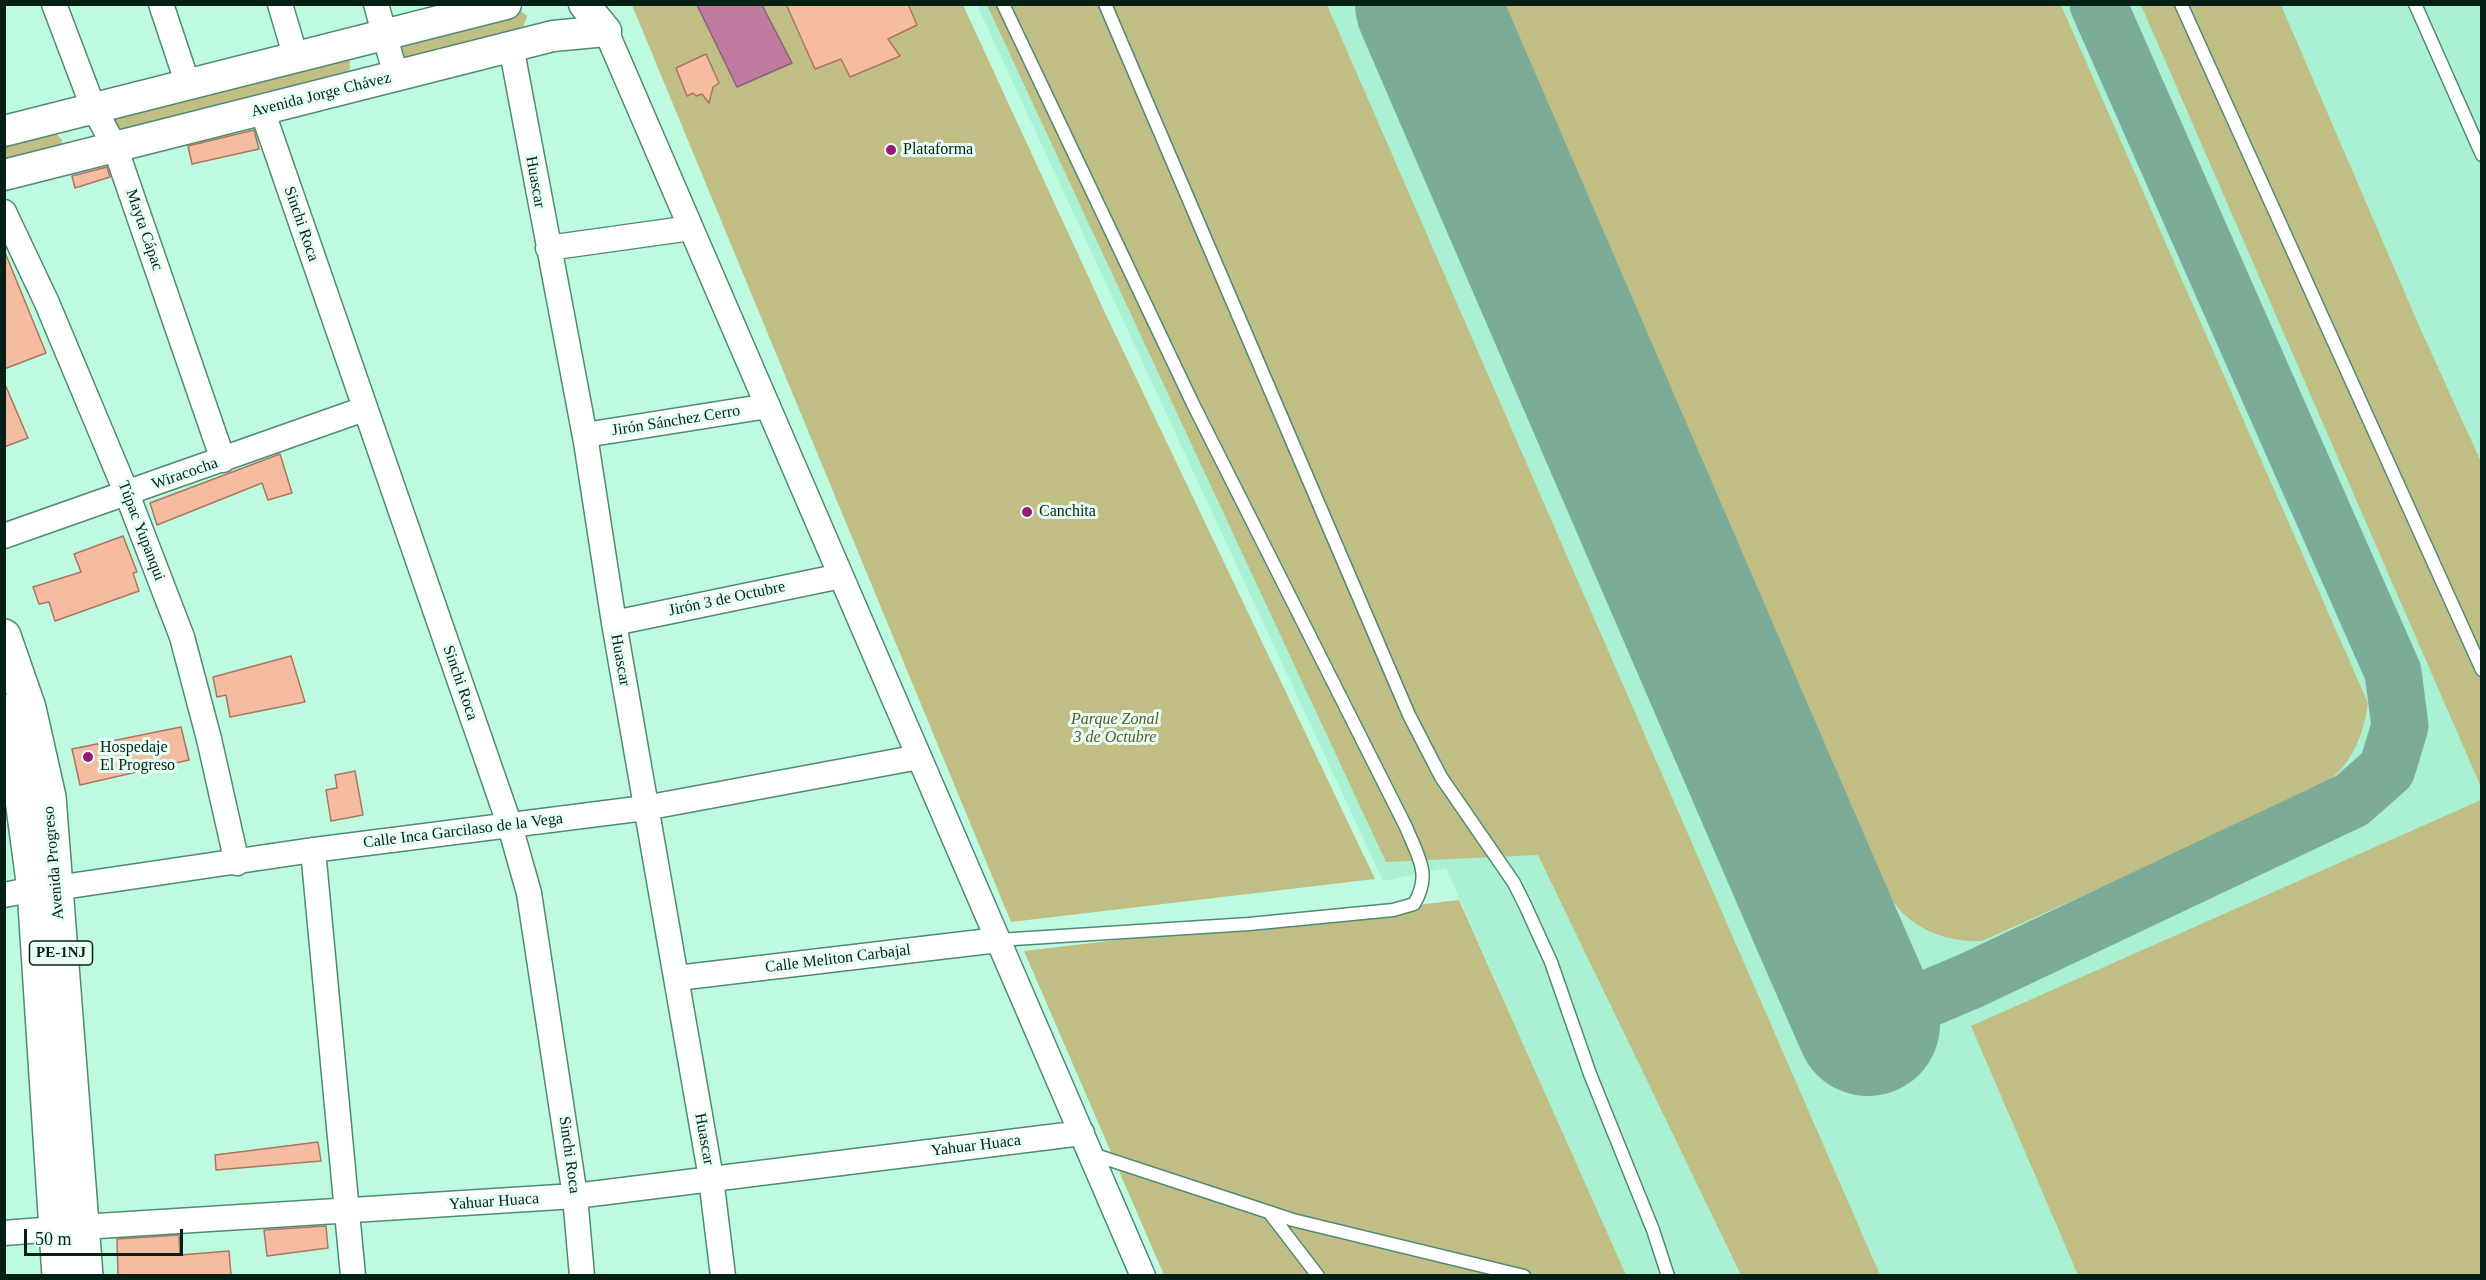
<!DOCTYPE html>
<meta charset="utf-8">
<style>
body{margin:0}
#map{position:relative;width:2486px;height:1280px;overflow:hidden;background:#bdfae0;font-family:Georgia,serif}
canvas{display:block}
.frame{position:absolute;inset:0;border:6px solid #072016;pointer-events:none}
.scale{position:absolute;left:24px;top:1229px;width:159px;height:27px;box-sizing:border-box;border:3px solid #072016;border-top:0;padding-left:8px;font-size:18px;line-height:21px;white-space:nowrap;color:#072016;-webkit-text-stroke:4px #e6fef3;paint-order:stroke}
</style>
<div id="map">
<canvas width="2486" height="1280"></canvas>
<div class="frame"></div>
<div class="scale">50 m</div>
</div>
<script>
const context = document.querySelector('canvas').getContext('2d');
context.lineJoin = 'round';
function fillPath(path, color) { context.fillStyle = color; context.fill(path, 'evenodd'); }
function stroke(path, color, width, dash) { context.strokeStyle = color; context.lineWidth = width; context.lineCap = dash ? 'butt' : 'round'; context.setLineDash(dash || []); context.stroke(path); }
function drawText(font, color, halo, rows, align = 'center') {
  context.font = font + ' Georgia,serif'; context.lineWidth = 6; context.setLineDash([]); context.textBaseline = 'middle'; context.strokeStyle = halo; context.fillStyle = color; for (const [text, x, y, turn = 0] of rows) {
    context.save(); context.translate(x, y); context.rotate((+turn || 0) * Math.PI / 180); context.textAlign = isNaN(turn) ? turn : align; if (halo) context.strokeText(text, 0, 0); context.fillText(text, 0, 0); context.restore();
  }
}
const built = new Path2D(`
 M977 5H2481V1275H1625L1446 868 1383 881Z`);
const green = new Path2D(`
 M632 5H963L1107 317 1375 879 1011 922Z
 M987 5H1327L1880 1275H1741L1538 855 1386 862Z
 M1500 5H2061L2368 703C2361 748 2346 774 2306 796L1982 941C1942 943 1903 925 1885 888Z
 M2141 5H2281L2420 328 2481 462V787Z
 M518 9 527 16 523 28 401 63 398 39Z
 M339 54 350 62 349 76 120 132 110 115Z
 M53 130 62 140 60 150 5 164V143Z
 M2481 800V1275H2078L1971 1026Z
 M1459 900 1626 1275H1164L1024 951Z`);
const water = new Path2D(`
 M697 5H762L792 63 737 87Z`);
const taxiway = new Path2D(`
 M1868 1024 1972 980 2352 800 2387 769 2400 726 2393 672 2098 4`);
const runway = new Path2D(`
 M1427 4C1577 343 1719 685 1868 1024`);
const building = new Path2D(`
 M786 4H908L917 25 888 39 900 56 850 77 841 59 815 69Z
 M706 54 719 83 713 87 709 103 702 94 696 96 693 93 687 96 676 68Z
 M254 130 259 149 192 164 188 146Z
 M107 167 110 177 75 188 72 176Z
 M4 250 46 353 4 369Z
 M4 382 28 438 4 447Z
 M280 454 292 493 268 500 262 483 157 525 150 503Z
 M123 536 137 572 133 573 139 591 55 621 49 602 39 604 33 587 81 572 74 554Z
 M291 656 305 702 230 717 226 695 217 697 213 677Z
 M181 727 189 760 80 785 72 749Z
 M355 771 363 815 331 821 326 790 337 788 335 775Z
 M318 1142 321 1161 216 1170 215 1155Z
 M326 1226 328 1248 267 1256 264 1230Z
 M179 1235 180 1255 229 1251 231 1275H118L117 1239Z`);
const service = new Path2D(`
 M1105 4 1409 715 1441 777 1514 883 1525 905 1551 962 1590 1074 1653 1230 1668 1276
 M2181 4 2482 670
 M2415 4 2482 155
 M998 940 1249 924 1393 910 1414 904C1432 874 1418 857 1406 827L1193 404 1003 4
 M1092 1154 1293 1220 1524 1276
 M1269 1212 1318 1276`);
const minor = new Path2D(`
 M54 4 93 107 115 147 223 460
 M161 4 188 85
 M280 4 296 58
 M376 4 396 76
 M606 31 1143 1276
 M511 46 586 442 614 623 711 1178 723 1276
 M262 110 510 826 529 893 575 1196 582 1276
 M4 212 47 303 127 494 182 637 209 739 237 863
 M548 248 691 228
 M585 435 768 406
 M4 536 364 409
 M614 623 841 576
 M313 850 353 1276
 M4 895 34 889 56 888 313 850 645 808 919 757
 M677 978 998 940
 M82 1227 575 1196 1082 1133
 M4 1233 55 1229`);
const tertiary = new Path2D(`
 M584 4 606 31
 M4 131 506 4
 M4 175 553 36 606 31`);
const primary = new Path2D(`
 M4 636 29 708 49 797 86 1276
 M4 711 17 762 34 889 59 1276`);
const markers = [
 [891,150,6,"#9b1a6f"],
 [1027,512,6,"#9b1a6f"],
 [88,757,6,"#9b1a6f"]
];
const shields = [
 [61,953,63]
];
const shieldNames = [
 ["PE-1NJ",61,953]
];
const streetNames = [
 ["Avenida Jorge Chávez",321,95,-14],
 ["Huascar",535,182,80],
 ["Sinchi Roca",301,224,71],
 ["Mayta Cápac",144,230,71],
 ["Jirón Sánchez Cerro",676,421,-9],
 ["Wiracocha",185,474,-19],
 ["Túpac Yupanqui",141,531,69],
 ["Jirón 3 de Octubre",727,599,-12],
 ["Huascar",620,660,80],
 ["Sinchi Roca",460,683,71],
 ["Calle Inca Garcilaso de la Vega",463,831,-7],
 ["Avenida Progreso",54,863,-95],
 ["Calle Meliton Carbajal",838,959,-7],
 ["Huascar",704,1139,80],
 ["Yahuar Huaca",976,1146,-7],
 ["Sinchi Roca",569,1155,82],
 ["Yahuar Huaca",494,1202,-4]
];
const poiNames = [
 ["Plataforma",903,150],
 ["Canchita",1039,512],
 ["Hospedaje",100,748],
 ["El Progreso",100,766]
];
const parkNames = [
 ["Parque Zonal",1115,720],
 ["3 de Octubre",1115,738]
];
fillPath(built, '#aaf0d2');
fillPath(green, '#c0be84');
fillPath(water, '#be7b9f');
stroke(water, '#876076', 1.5);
stroke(taxiway, '#7cac98', 57);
stroke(runway, '#7cac98', 144);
fillPath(building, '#f6bca2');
stroke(building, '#a9775f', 1.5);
stroke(service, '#508a73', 15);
stroke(minor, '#508a73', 27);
stroke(tertiary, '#508a73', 33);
stroke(primary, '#508a73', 36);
stroke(service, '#fff', 12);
stroke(minor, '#fff', 24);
stroke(tertiary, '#fff', 30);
stroke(primary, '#fff', 33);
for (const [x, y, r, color] of markers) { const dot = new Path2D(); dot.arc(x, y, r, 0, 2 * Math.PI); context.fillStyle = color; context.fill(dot); stroke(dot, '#e6fef3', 2); }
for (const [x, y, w] of shields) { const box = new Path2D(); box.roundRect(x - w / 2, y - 12, w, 24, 4.5); context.fillStyle = '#e6fef3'; context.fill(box); stroke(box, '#072016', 1.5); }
drawText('bold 15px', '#072016', null, shieldNames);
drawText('16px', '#072016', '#e6fef3', streetNames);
drawText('16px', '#072016', '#e6fef3', poiNames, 'left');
drawText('italic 16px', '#5c5923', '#e6fef3', parkNames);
</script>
